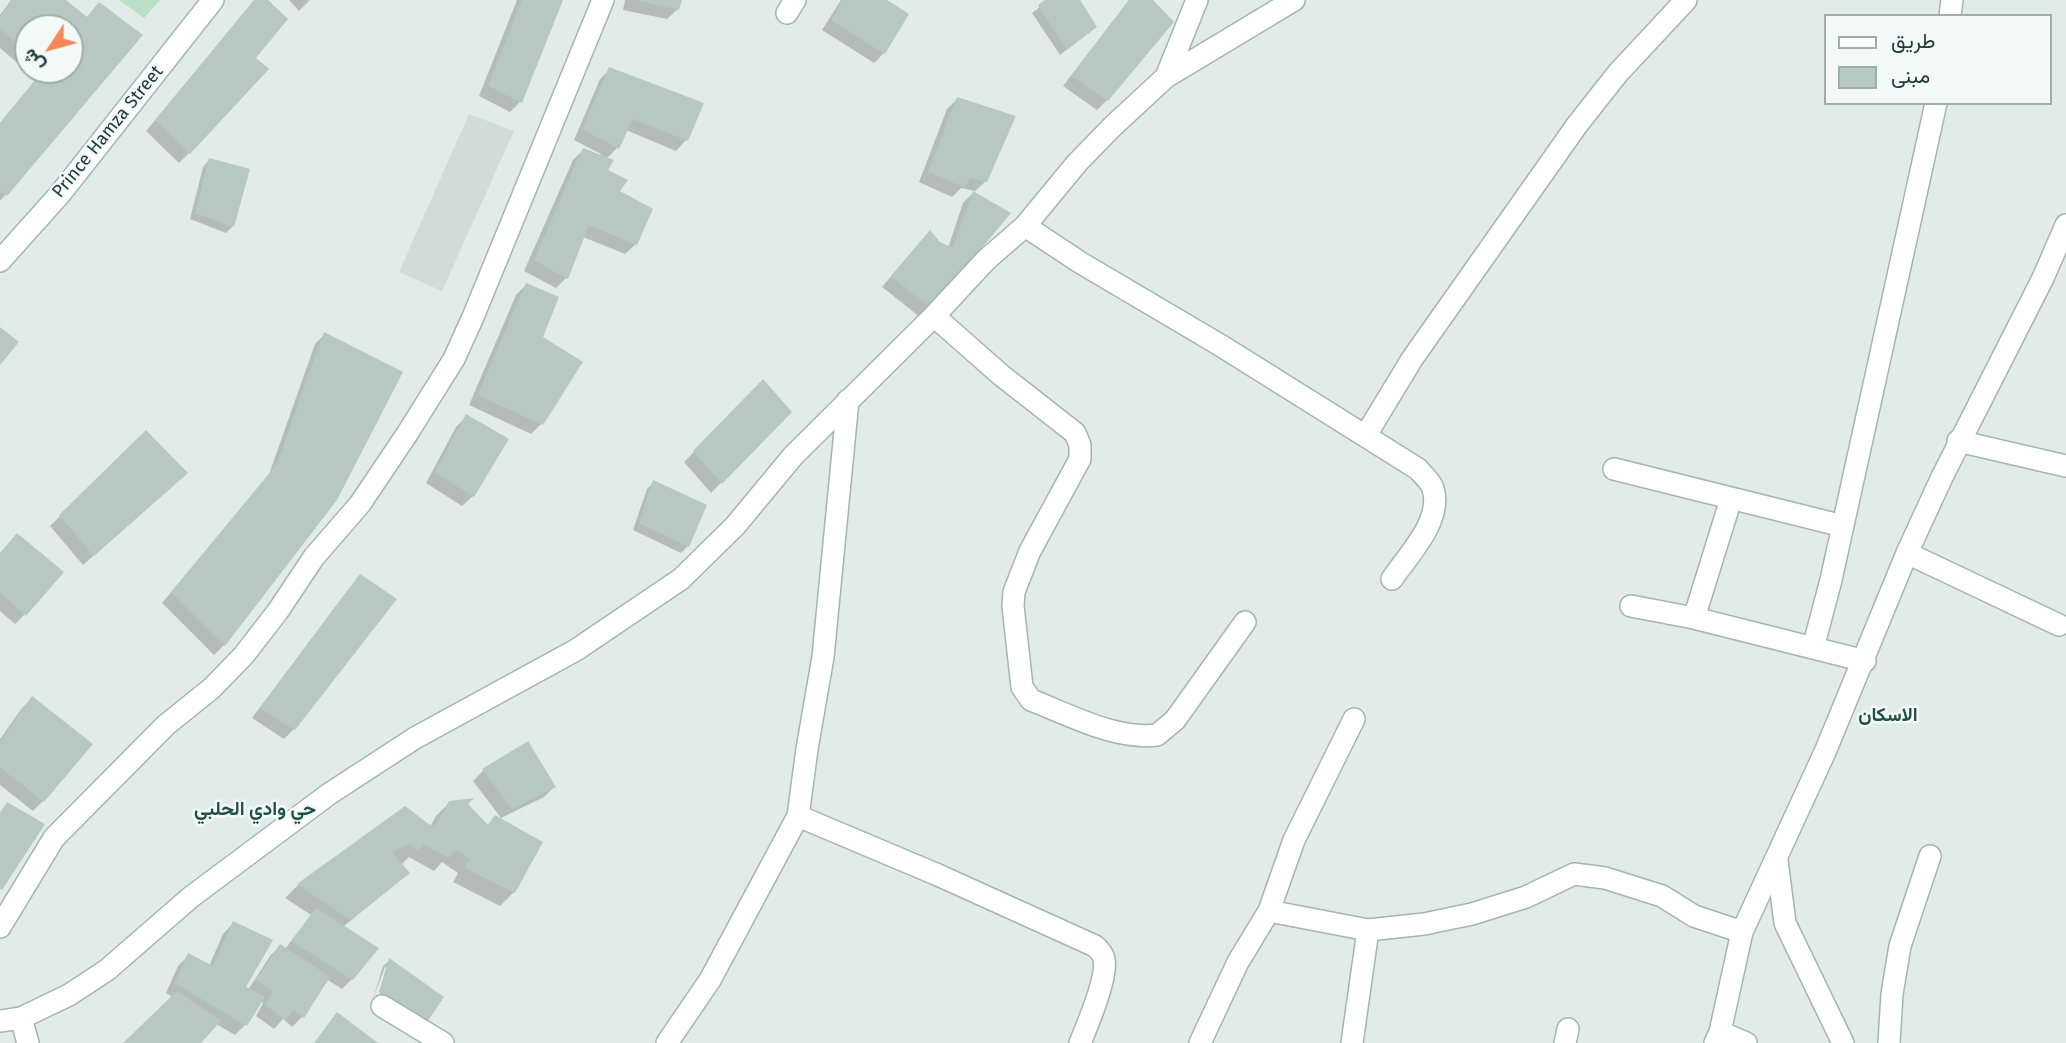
<!DOCTYPE html>
<meta charset="utf-8">
<style>
body{margin:0}
#map{position:relative;width:2066px;height:1043px;overflow:hidden;background:#e1ece8;font-family:"Fira Sans",Vazirmatn,sans-serif}
canvas{display:block}
.legend{position:absolute;left:1824px;top:14px;width:228px;height:91px;box-sizing:border-box;background:#f2f9f6;border:2px solid #9eaeaa;margin:0;padding:9px 12px;list-style:none;font-size:21px;color:#213d38}
.legend li{display:flex;align-items:center;gap:14px;height:35px}
.legend b{width:35px;border:2px solid #9eaeaa}
.north{position:absolute;left:14px;top:14px;width:70px;height:70px;box-sizing:border-box;background:#f2f9f6;border:2px solid #9eaeaa;border-radius:50%;rotate:234deg;font-size:19px;font-weight:700;line-height:28px;text-align:center;color:#213d38}
.north::after{content:'';display:block;margin:auto;width:24px;height:32px;background:#f58857;clip-path:polygon(50% 0,100% 100%,50% 72%,0 100%)}
</style>
<div id="map">
<canvas width="2066" height="1043"></canvas>
<ul class="legend">
<li><b style="height:9px;background:#fff"></b>طريق</li>
<li><b style="height:19px;background:#b7c7c1"></b>مبنى</li>
</ul>
<div class="north">ش</div>
</div>
<script>
const context = document.querySelector('canvas').getContext('2d');
context.lineJoin = 'round';
function fillPath(path, color) { context.fillStyle = color; context.fill(path, 'evenodd'); }
function stroke(path, color, width, dash) { context.strokeStyle = color; context.lineWidth = width; context.lineCap = dash ? 'butt' : 'round'; context.setLineDash(dash || []); context.stroke(path); }
function drawText(font, color, halo, rows, align = 'center') {
  context.font = font + ' "Fira Sans",Vazirmatn,sans-serif'; context.lineWidth = 5; context.setLineDash([]); context.textBaseline = 'middle'; context.strokeStyle = halo; context.fillStyle = color; for (const [text, x, y, turn = 0] of rows) {
    context.save(); context.translate(x, y); context.rotate((+turn || 0) * Math.PI / 180); context.textAlign = isNaN(turn) ? turn : align; if (halo) context.strokeText(text, 0, 0); context.fillText(text, 0, 0); context.restore();
  }
}
const built = new Path2D(`
 M469 114 514 131 442 291 399 272Z`);
const green = new Path2D(`
 M119 0H160L144 18Z`);
const shadow = new Path2D(`
 M11 0H63L86 18 100 4 140 35 0 201V123L36 79 0 48V15ZM28 28H70V70H28Z
 M256 0H265L254 59 189 153 179 163 146 131Z
 M289 0H310L299 11Z
 M517 0H562L520 102 510 112 479 96Z
 M625 0H681L678 9 667 19 623 10Z
 M841 0H883L884 53 874 63 822 30Z
 M1049 0H1078L1088 33 1060 55 1032 13Z
 M1129 0H1151L1107 100 1097 110 1063 86Z
 M610 69 702 104 686 140 676 151 626 130 617 148 606 159 605 171 617 191 636 244 625 254 583 237 566 278 556 288 524 271 573 160 583 150 600 157 601 154 574 140 600 79Z
 M957 99 986 181 973 193 1008 213 920 317 882 287 920 243 939 244 948 248 963 203 975 191 961 188 952 197 919 182 947 109Z
 M209 160 233 226 226 233 190 219 203 167Z
 M526 285 541 337V424L531 434 469 405 516 295Z
 M325 334 224 645 214 655 162 603 268 477 315 344Z
 M763 382 790 412 711 493 684 462Z
 M467 416 473 496 462 506 426 483 456 427Z
 M146 432 175 483 83 565 50 526Z
 M654 482 688 546 681 553 633 530 647 489Z
 M0 554 25 614 15 624 0 611Z
 M360 577 294 729 284 739 252 718 350 587Z
 M32 698 43 801 33 811 0 785V739L22 708Z
 M527 743 554 787 544 797 501 818 473 781 483 771Z
 M450 802 466 805 487 826 496 817 514 892 500 906 453 882 458 873 442 862 434 871 409 857 401 865 408 873 343 927 352 979 342 989 326 979 302 1017 292 1027 283 1019 274 1029 256 1016 263 1003 260 1000 245 1025 235 1035 216 1024 199 1043H125L173 997 166 993 178 966 189 955 209 966 223 934 233 923 243 988 248 990 270 956 280 946 285 949 311 915 285 898 298 885 430 827 436 816Z
 M390 960 442 998 378 1001 388 967H385L373 999 383 966Z`);
const building = new Path2D(`
 M12 0H66L87 17 99 2 143 35 7 196 0 190V123L44 70H70V28H28V53L0 29V17Z
 M254 0H268L288 19 256 58 269 69 190 154 155 120Z
 M522 0H563L522 103 488 86Z
 M636 0H682L679 10Z
 M843 0H887L909 14 885 54 831 20Z
 M1045 0H1080L1097 27 1067 50 1038 5Z
 M1129 0H1153L1174 22 1108 101 1071 76Z
 M609 67 704 103 688 141 633 119 619 149 583 129Z
 M957 97 1016 116 987 182 971 178 964 187 928 172Z
 M583 148 614 160 608 170 628 180 620 191 653 209 637 245 589 225 568 279 534 260Z
 M209 158 250 169 234 227 195 213Z
 M973 191 1011 213 931 308 891 276 930 230 940 242 953 248Z
 M526 283 559 297 543 337 583 362 543 425 478 395Z
 M0 327 19 342 0 365Z
 M324 332 403 372 337 500 225 646 171 592 277 464Z
 M763 379 792 412 722 484 693 451Z
 M466 414 509 439 474 497 435 472Z
 M146 430 188 473 94 556 59 515Z
 M653 480 707 505 689 547 639 523Z
 M17 533 64 572 26 616 0 592V553Z
 M360 574 397 599 295 730 260 708Z
 M32 696 93 744 44 802 0 767V741Z
 M528 741 556 787 512 809 482 769Z
 M474 798 468 804 488 825 495 815 543 842 515 893 465 868 470 859 457 850 449 858 423 844 417 851 409 844 392 852 410 873 351 920 297 884 405 806 434 828 449 801Z
 M7 802 45 824 2 890 0 889V813Z
 M316 908 379 948 353 980 291 941Z
 M233 921 273 940 246 987 265 997 247 1026 175 983 188 953 213 966Z
 M280 944 330 977 304 1018 294 1010 285 1020 265 1005 273 992 256 980Z
 M389 958 444 997 427 1022 379 992Z
 M177 991 221 1021 201 1043H123Z
 M337 1012 378 1043H314Z`);
const minor = new Path2D(`
 M787 13 795 0
 M1950 16 1952 0
 M1166 77 1197 0
 M1025 226 1081 263 1220 345 1418 469C1422 474 1429 480 1432 486 1445 518 1409 554 1392 579
 M934 316 1001 375 1075 433 1080 445V459L1030 551 1014 592 1013 606 1022 687 1031 700C1070 715 1115 740 1157 735L1175 720 1245 622
 M1366 435 1412 359 1577 125 1618 73 1686 0
 M1958 441 2066 466
 M1614 469 1843 526
 M1907 553 2059 625
 M1631 606 1694 618 1865 661
 M1694 618 1731 499
 M1813 648 1831 580 1936 103
 M798 816 938 875 1095 946C1099 950 1103 953 1104 959 1108 977 1087 1026 1080 1043
 M1777 860 1785 923 1843 1043
 M1269 911 1368 930 1424 924 1472 914 1526 897 1574 874 1605 878 1662 896 1694 916 1742 932
 M0 927 54 838 166 725 212 688 244 655 278 611 314 557 360 504 407 434 454 359 473 317 603 0
 M382 1006 443 1043
 M21 1018 28 1043
 M0 1021 21 1018 69 995 107 970 191 897 329 794 415 738 576 650 681 579 735 526 793 456 934 316 986 260 1025 226 1077 163 1113 126 1166 77 1294 0
 M1720 1032 1746 1043
 M667 1043 710 980 798 816 807 749 823 657 848 400
 M1200 1043 1238 962 1269 911 1294 840 1354 719
 M1352 1043 1368 930
 M1565 1043 1568 1029
 M1715 1043 1720 1032 1742 932 1825 752 1907 553 1942 477 2043 278 2066 225
 M1889 1043 1892 994 1900 946 1930 856`);
const secondary = new Path2D(`
 M0 261 60 194 213 0`);
const streetNames = [
 ["Prince Hamza Street",108,132,-51]
];
const neighbourhoodNames = [
 ["الاسكان",1888,716],
 ["حي وادي الحلبي",255,810]
];
fillPath(built, '#d0dcd7');
fillPath(green, '#badec6');
fillPath(shadow, '#0003');
fillPath(building, '#b7c7c1');
stroke(minor, '#a4b4b0', 24);
stroke(secondary, '#9fb8b1', 24);
stroke(minor, '#fff', 21);
stroke(secondary, '#fff', 21);
drawText('18px', '#213d38', '#f2f9f6', streetNames);
drawText('bold 19px', '#1d5047', '#f2f9f6', neighbourhoodNames);
</script>
